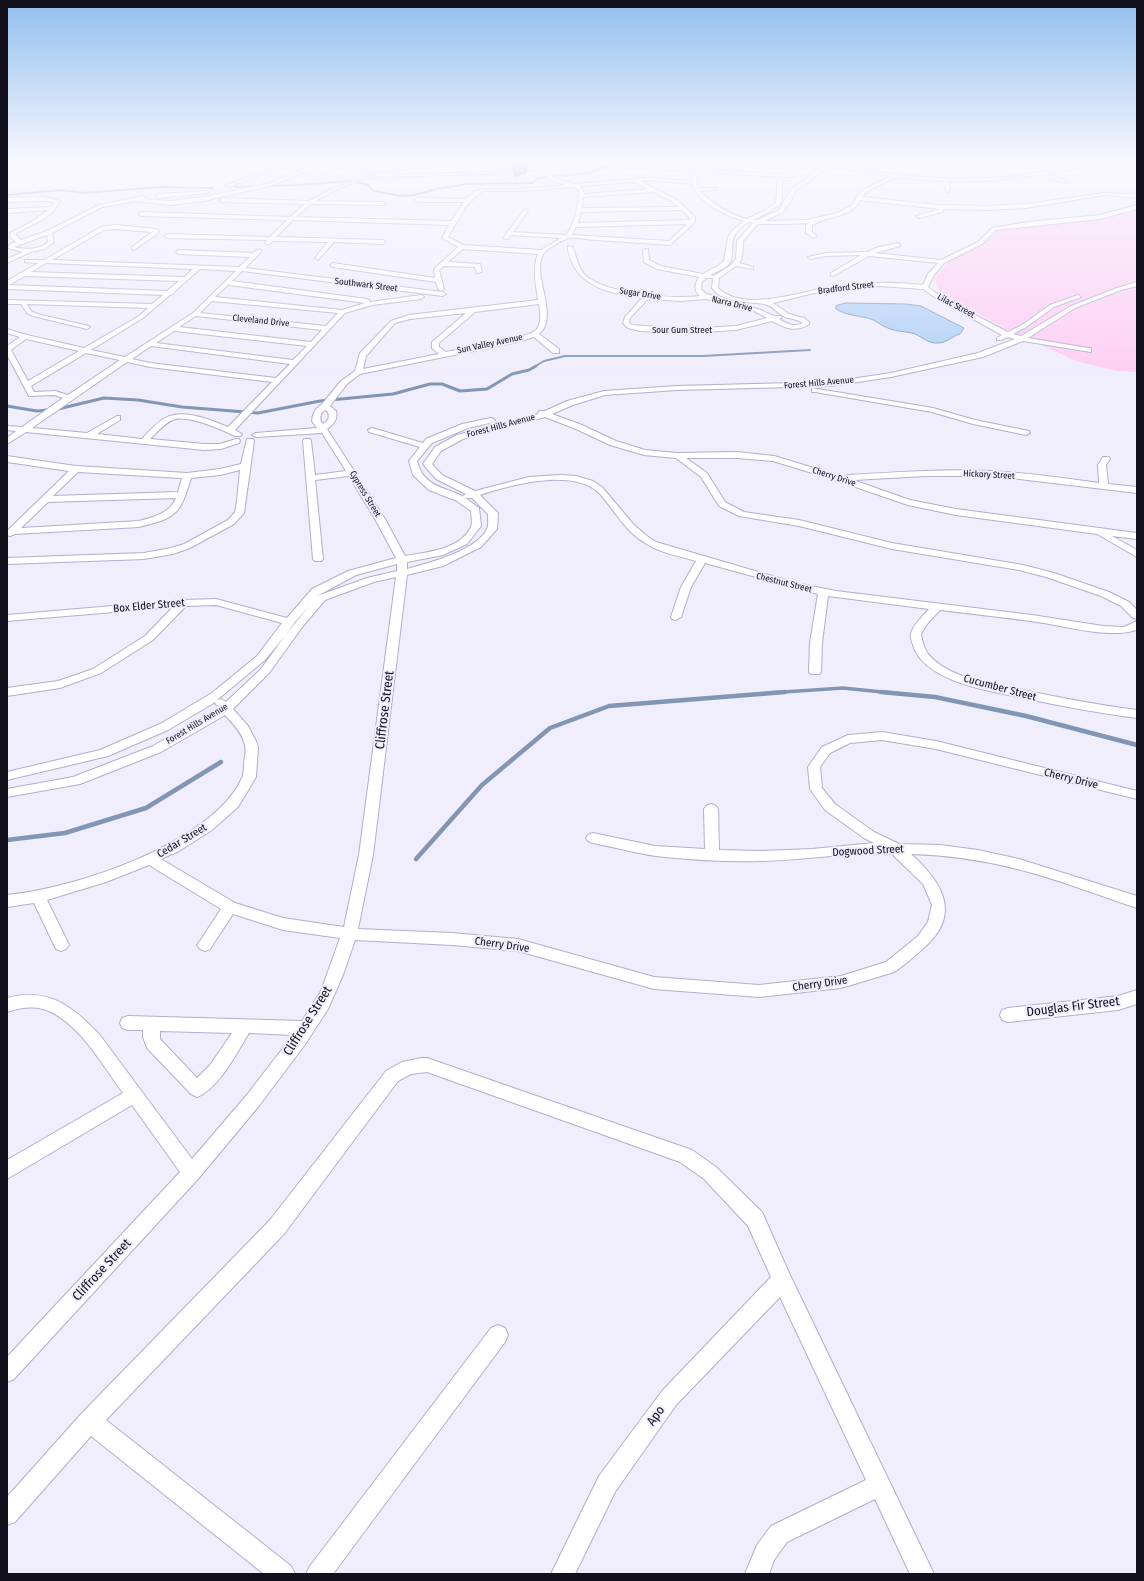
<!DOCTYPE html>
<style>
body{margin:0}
#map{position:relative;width:1144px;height:1581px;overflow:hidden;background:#f0edfc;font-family:"Fira Sans Condensed",sans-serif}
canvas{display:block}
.frame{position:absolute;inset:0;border:8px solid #12101c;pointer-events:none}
</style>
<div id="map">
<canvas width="1144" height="1581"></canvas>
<div class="frame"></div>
</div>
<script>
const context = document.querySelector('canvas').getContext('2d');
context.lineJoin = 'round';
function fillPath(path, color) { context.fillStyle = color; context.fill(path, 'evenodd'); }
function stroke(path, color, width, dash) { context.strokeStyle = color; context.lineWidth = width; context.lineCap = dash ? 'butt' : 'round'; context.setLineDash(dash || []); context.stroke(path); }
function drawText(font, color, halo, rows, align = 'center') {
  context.font = font + ' "Fira Sans Condensed",sans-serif'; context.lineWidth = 4; context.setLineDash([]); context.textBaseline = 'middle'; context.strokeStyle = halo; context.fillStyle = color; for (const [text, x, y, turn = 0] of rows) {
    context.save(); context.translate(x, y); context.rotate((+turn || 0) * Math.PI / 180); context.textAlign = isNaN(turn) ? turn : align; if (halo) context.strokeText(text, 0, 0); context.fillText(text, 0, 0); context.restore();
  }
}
const green = new Path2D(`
 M1137 209V372L1117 371 1076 361 1006 329 948 297 938 289 934 278 950 260 983 244 999 230 1029 225 1105 218Z`);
const water = new Path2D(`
 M846 303 906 304 921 306 964 328 960 334C952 336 947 343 938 343 929 344 922 337 915 334 906 331 896 332 888 328 881 326 876 320 868 318 857 316 846 315 836 309V306Z`);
const streamFar3 = new Path2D(`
 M234 187 297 185 350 181 368 185 374 191 401 196 415 195 436 189 467 184 532 183 538 178 588 173 617 163
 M7 195 61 190 84 193 160 187 213 188
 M534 367 544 361 565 356H703L810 350`);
const streamFar2 = new Path2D(`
 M7 406 37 411 58 409 104 398 138 400 182 407 258 413 320 401 393 394 430 384H442L460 391 487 389 512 374 529 370 536 366`);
const streamFar1 = new Path2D(`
 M769 693 843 688 892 693`);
const stream = new Path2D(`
 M881 692 935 697 1026 716 1137 745
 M7 840 65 833 146 808 221 762
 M416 859 482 785 550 728 609 706 785 692`);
const minor = new Path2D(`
 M284 163H290L229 187 225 186Z
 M318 163C339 163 359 171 379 173 393 174 409 162 424 163L387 174 389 175 514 171 516 172 514 173 389 177C370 173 332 191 315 201L383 202 386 204 385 205 311 204 296 217 451 221 464 202H417L414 200 417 198 466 199 474 192 481 189H520L566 185 553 181 537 171 492 163H502L540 169 557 179 575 184 648 178 692 181 693 176 699 172 620 167 622 165 702 169 718 163H724L708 170 783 174 799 167 819 163H827L802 169 789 175H792V177H785L782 180V202L771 211 753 220H757L779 210 791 189 805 180 816 170 839 163H845L839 166 909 176 960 179 1010 177 1080 165H1086L1088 166 1047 174 1068 181 1066 183 1041 175 985 181H948L950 191 948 192 946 191 943 181 895 177 868 191 862 197 939 205 986 206 1026 204 1104 193 1137 194V198L1104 195 1026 208 986 210 939 209 860 200C851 220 826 214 812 226V232L817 236 814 238 806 233V225L809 223 786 224H758L743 241 742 259 739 263 753 267V269L736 266 719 278 718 288C746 315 808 288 843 285 870 282 896 282 923 285L928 274 938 263 869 256 833 276 831 275V273L861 255 826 256 811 259 808 257 826 253 867 252 879 247 898 243 900 244V246L875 253 941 260 978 242 992 228 1028 222 1100 215 1137 205V209L1100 219 996 230 982 244 944 263 934 275 928 287 944 299 1008 332 1022 325 1050 305 1078 295 1081 297 1054 307 1026 327 1013 334 1021 336 1071 306 1117 288 1137 282V286L1121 290 1075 308 1028 338 1088 348H1091V352L1023 341 983 357 891 377 831 386 677 390 605 395 573 405 552 414 582 425 616 441 645 450 677 453 737 452 774 456 844 477 848 475C896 472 944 469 992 471 1028 473 1064 478 1099 483L1098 465 1103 457H1109L1110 459 1106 465 1108 484 1137 487V493L994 476H926L853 480 910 500 956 509 1137 533V539L1112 536 1137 550V557L1097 534 956 515 908 505 838 481 773 461 737 458H686L707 473 725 502 744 512 799 520 892 543 1023 565 1054 573 1109 592 1129 602 1137 610V619L1133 618 1121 606 1101 596 1046 577 1019 570 892 549 799 526 739 516 719 506 701 477 676 458 644 455 610 445 576 429 545 417 463 439 441 451 432 464 442 475 475 491 529 477 561 475 576 476 593 481 602 487 634 525 647 536 656 542 796 583 836 591 1032 615 1103 626 1124 627 1137 621 1136 630C1108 639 1066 626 1037 622 1004 617 972 614 940 610L927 624 921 634C922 641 924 648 928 654 949 679 993 684 1023 690 1061 698 1099 705 1137 710V718C1099 713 1061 706 1023 698 991 691 924 682 913 645 912 642 910 637 911 633 914 624 923 616 929 609L828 596 822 643 821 672 819 674H811L809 672 810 643 818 594 705 563 691 587 681 617 676 620 672 619 671 617 681 587 696 561C679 556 660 553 645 543 625 531 615 511 600 494 574 467 511 485 480 495L498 513 497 529 481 547 443 566 407 575 373 855 358 929 452 933 518 939 654 977 759 985 841 976 886 962 918 936 928 922 932 905 923 884 892 854C849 852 806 860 762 861 727 862 690 860 656 856 635 853 614 847 593 843L588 841 586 838 588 835 593 833 655 846 705 849 704 809 706 806 711 804 716 806 718 809 719 850 761 851 812 849 874 843 864 838 825 810 810 789 808 767 810 764 822 747 848 735 882 732 936 741 1137 791V799L936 749 882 740 850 743 830 753 820 767 822 788 835 804 874 832 899 844 940 845 978 850 1019 859 1137 896V908C1097 895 1058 879 1017 869 982 860 947 855 911 854 940 880 962 912 927 945 917 954 907 963 896 971L891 973 841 988 759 997 654 989 518 951 452 945 355 940 343 975 328 1009 304 1046 258 1107 198 1179 14 1379 7 1382V1357L180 1172 132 1105 7 1179V1160L123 1093C103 1066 77 1019 43 1009 31 1006 19 1008 7 1012V998C48 987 72 1006 99 1034L192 1159 246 1096 293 1035 249 1033C237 1052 219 1089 197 1097L191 1094 147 1048 143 1037V1030H128L122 1028 120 1023 122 1018 128 1016 302 1021 321 991 340 938 283 930 233 914 210 949 205 951 200 949 197 945 200 941 221 909 149 865 106 882 47 900 69 945 66 949 61 951 56 949 34 903 7 907V895C74 889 213 843 242 778 244 774 244 768 244 763 245 756 247 749 244 742 241 731 232 723 225 715L161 752 80 784 7 797V789L73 777 153 746 219 708 215 703 217 701 168 730 108 756 7 780V772L100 750 160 724 212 693 257 656 282 623 216 605 186 606 153 640 101 673 60 688 7 696V688L58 681 93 669 145 636 173 607 7 621V615L183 600 216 599 287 618 312 589 348 571 396 558 375 519 349 476 315 480 323 559 321 561H315L313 559 303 441 304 439H310L311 441 315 475 346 471 322 433 256 437 252 435 256 433 317 428 312 421 313 415 316 409 323 403 341 381 355 371 360 353 391 321 409 315 538 300C536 285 532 268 538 254L463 249 448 262 480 264 482 272 477 273 475 267 444 266 439 270 444 289 441 291 438 289 436 282 333 267 330 265 333 263 435 278 434 269 458 247 442 238 449 225 293 220 276 237 383 240 386 242 383 244 334 242 318 260 315 258 328 242 273 241 268 245 265 243 267 240 167 238 164 236 167 234 270 237 287 220 141 216 138 214 141 212 290 217 305 204 222 202 219 200 222 198 309 201 331 189 375 175 324 164 307 171 324 175V177L302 173 273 185 204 201 170 205 136 201 102 207 52 233 54 242 45 249 31 252 7 263V259L23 252 8 248 10 244 16 242 11 238 10 233 33 221 48 210 7 213V209L51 207 54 202 46 201 7 202V198L46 197 60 201C49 222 32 223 15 234L21 240 47 231 99 205 143 196 146 198 144 199 170 201 204 197 270 183ZM834 167 890 176 861 191 851 206 837 213 807 220 764 221 783 212 790 203 795 191 809 182 820 172ZM704 172 780 177 778 180 776 202 767 209 747 219C729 214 714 205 700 191L715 190 717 188H698L697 178ZM648 180 692 184C697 202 726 216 744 221L734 229 728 237 724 261 719 265 703 274 661 266 649 260 648 249 643 250 644 262 657 269 699 277C695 284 693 290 700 296 672 299 607 295 585 275 578 268 576 256 573 247L568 246C567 250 570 256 571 260 582 289 615 294 642 298L625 317 623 323 628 328 640 331 686 333 736 330 772 321C785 328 796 333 809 324V322L804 318 789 314 773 303 810 294 844 288 879 286 923 289 940 301 1002 335 997 338V340H1001L1008 337 1015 339 978 353 891 373 831 382 677 386 604 391 567 401 545 411H539L538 414 457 435 435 447 423 464 436 479 466 494 463 496 465 498H472L488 514C488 518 489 525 487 529 476 551 429 563 407 569V562L443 555 467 544 481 526 479 508C474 505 469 500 464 497 444 486 424 488 417 461L432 443 468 428 494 422 495 420 491 418 462 424 426 439 423 443 372 428 368 430 369 432 420 447 409 461 413 475 429 490 457 501 471 511C471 515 473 523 471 527 460 550 427 552 405 556L385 519 327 429C334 424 338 419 336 411L330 406 347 384 360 374 518 342 534 337 553 353H559V349L539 334C562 316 526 267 547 250 553 246 562 240 569 238 577 237 588 240 596 240 621 242 645 243 670 245L695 222V217L677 200 640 181ZM634 182 648 189 584 194 583 191 580 186ZM574 187 579 191C578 205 575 224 566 235L513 232 528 211 525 209 503 238 508 239 511 235 561 238 541 250 463 245 448 237 467 205 482 191H520ZM653 192 673 202 678 207 582 208 583 197ZM681 210 690 218V220L578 223 581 212ZM749 222 753 223 737 241 736 259 731 265 714 276 710 275C715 272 722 270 727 266 740 253 721 238 749 222ZM687 224 669 241 572 235 576 227ZM47 235 48 242C39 250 25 250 14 247ZM706 278H713L712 288C725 304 745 301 764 304 772 305 778 314 785 317 791 319 797 319 803 323 794 328 786 323 779 319L781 318V316H774L758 309 714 298 713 296 705 293 701 289 702 282ZM648 299 681 301 706 299 754 311 767 318 736 326 686 329 632 325 629 323 630 318ZM539 304C540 312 542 322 537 329 530 339 461 349 446 352L439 347V343L475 312ZM466 313 432 342V348L439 354 363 369 366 356 395 323 410 319ZM325 410 328 412C330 418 328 421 323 424L321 422C320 417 320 413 325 410ZM397 564V571L367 578 317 596 356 575ZM396 577 359 855 344 927 283 918 235 903 161 859 179 851 212 830 238 807 256 777 258 747 256 741 248 726 233 709 269 673 303 626 325 600 374 582ZM311 604 295 622 261 669 226 702 221 699 217 700 265 660ZM160 1031 232 1033 210 1065 197 1078 160 1039Z
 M908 163H986L946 166 910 164Z
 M206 191 208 193 159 198 156 196 159 194Z
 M941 209 943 210V212L919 218 916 216Z
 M116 225 156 229 159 231 157 234 134 250 132 249V247L152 232 116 229 104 230 52 260 239 267 250 257 179 254 176 252 179 250 253 253 259 249 262 251 245 268 443 292 446 294 443 296 242 271 232 281 367 299 369 300 370 302 421 295 424 297 421 299 372 305 345 313 235 430 242 434 241 436H235C220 429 191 416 175 419 165 422 157 433 150 439L204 444H220L236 439H239L240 441 239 443 221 449 204 450 26 432 7 444V438L16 431 7 430V426L22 427 63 398 54 395 29 396 7 355V346L20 337 7 333V329L27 335 84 348 139 316 148 308 27 304 31 311 37 314 89 326 90 327 87 329 33 316 27 313 21 304H7V300L152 304 163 295 7 289V281L38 263 25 262V260H44L101 227ZM46 263 193 269 184 277 31 272ZM200 269 236 271 193 313 125 357 91 350 143 318 170 295 173 294 174 292ZM25 276 179 281 167 291 9 285ZM228 285H229L365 303 342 310 215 297ZM212 301 338 313 326 326 200 313ZM196 316 322 330 311 342 179 327ZM174 331H175L307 346 293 360 156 343ZM26 339 79 351 28 381 11 350ZM151 346 290 364 276 378 150 363 132 359ZM86 353 120 360 68 395 55 391 34 392 31 386ZM127 362 150 367 272 382 228 427C211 420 183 408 165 418 156 423 149 431 142 439L97 434 120 420V416H117L87 433 32 428Z
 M812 388 933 408 975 420 1029 431 1030 433 1026 435 973 424 932 412 815 392H812Z
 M247 439H253L254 441 244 513 234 524 190 548 173 554 144 559 7 564V558L144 553 171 548 184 544 228 520 235 512 237 501 240 470 220 475 191 478C180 515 176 518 139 527L15 534 10 536 7 535V531L69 471 7 462V456L76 466 187 473 220 469 241 464ZM78 472 182 478 178 492 53 496ZM176 498C170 513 154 517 139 521L21 528 48 502Z
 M1137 990V1004L1118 1010 1008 1022 1002 1020 1000 1015 1002 1010 1008 1008 1118 996Z
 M422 1058H427L692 1150 716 1167 762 1212 789 1273 934 1574H910L875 1499 787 1542 774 1560 769 1574H745L757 1545 771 1526 866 1480 780 1297 676 1405 615 1492 575 1574H551L599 1476 662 1391 771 1277 748 1226 704 1179 680 1162 427 1072 411 1074 398 1081 284 1234 106 1420 291 1566 295 1574H264L91 1436 15 1522 7 1525V1497L82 1413 270 1220 386 1071 402 1062Z
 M498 1325 505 1328 508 1335 505 1342 333 1574H306L310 1566 491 1328Z`);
const wall = new Path2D(`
 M513 163H527V173L514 177Z`);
const shadedWall = new Path2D(`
 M527 166V173L514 177V171Z`);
const building = new Path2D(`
 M515 163H520L527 164V166L514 171 513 168 517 165Z`);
const farStreetnames = [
 ["Southwark Street",366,285,7],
 ["Bradford Street",846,288,-7],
 ["Sugar Drive",640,294,9],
 ["Narra Drive",732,304,14],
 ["Lilac Street",956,306,28],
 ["Cleveland Drive",261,321,6],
 ["Sour Gum Street",682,330],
 ["Sun Valley Avenue",490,344,-12],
 ["Forest Hills Avenue",819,383,-5],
 ["Forest Hills Avenue",501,426,-15],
 ["Hickory Street",989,475,3],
 ["Cherry Drive",834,477,18],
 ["Cypress Street",365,494,59],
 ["Chestnut Street",784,583,14],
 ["Forest Hills Avenue",197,724,-31]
];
const streetNames = [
 ["Box Elder Street",149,606,-5],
 ["Cucumber Street",1000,688,15],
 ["Cherry Drive",1071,779,14],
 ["Cedar Street",182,841,-31],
 ["Dogwood Street",868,851,-3],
 ["Cherry Drive",502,945,8],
 ["Cherry Drive",820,984,-8]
];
const nearStreetnames = [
 ["Cliffrose Street",385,710,-83],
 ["Douglas Fir Street",1073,1007,-7],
 ["Cliffrose Street",308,1021,-58],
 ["Cliffrose Street",102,1270,-47],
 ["Apo",656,1416,-54]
];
fillPath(green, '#fecdf3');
fillPath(water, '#b0d0f6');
stroke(water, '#8196b5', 1);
stroke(streamFar3, '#8196b5', 2);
stroke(streamFar2, '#8196b5', 3);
stroke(streamFar1, '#8196b5', 3.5);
stroke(stream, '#8196b5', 4.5);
stroke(minor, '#b3adcf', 2);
fillPath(minor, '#fff');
fillPath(wall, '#654177');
fillPath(shadedWall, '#533561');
fillPath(building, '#764c8a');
stroke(building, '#533561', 1);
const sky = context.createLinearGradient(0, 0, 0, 384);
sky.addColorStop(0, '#91bfee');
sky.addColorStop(0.42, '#f8f7fe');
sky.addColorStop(1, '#f8f7fe00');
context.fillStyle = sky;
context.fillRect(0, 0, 1144, 384);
drawText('9px', '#12101c', '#f0edfc', farStreetnames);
drawText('11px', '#12101c', '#f0edfc', streetNames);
drawText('13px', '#12101c', '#f0edfc', nearStreetnames);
</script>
